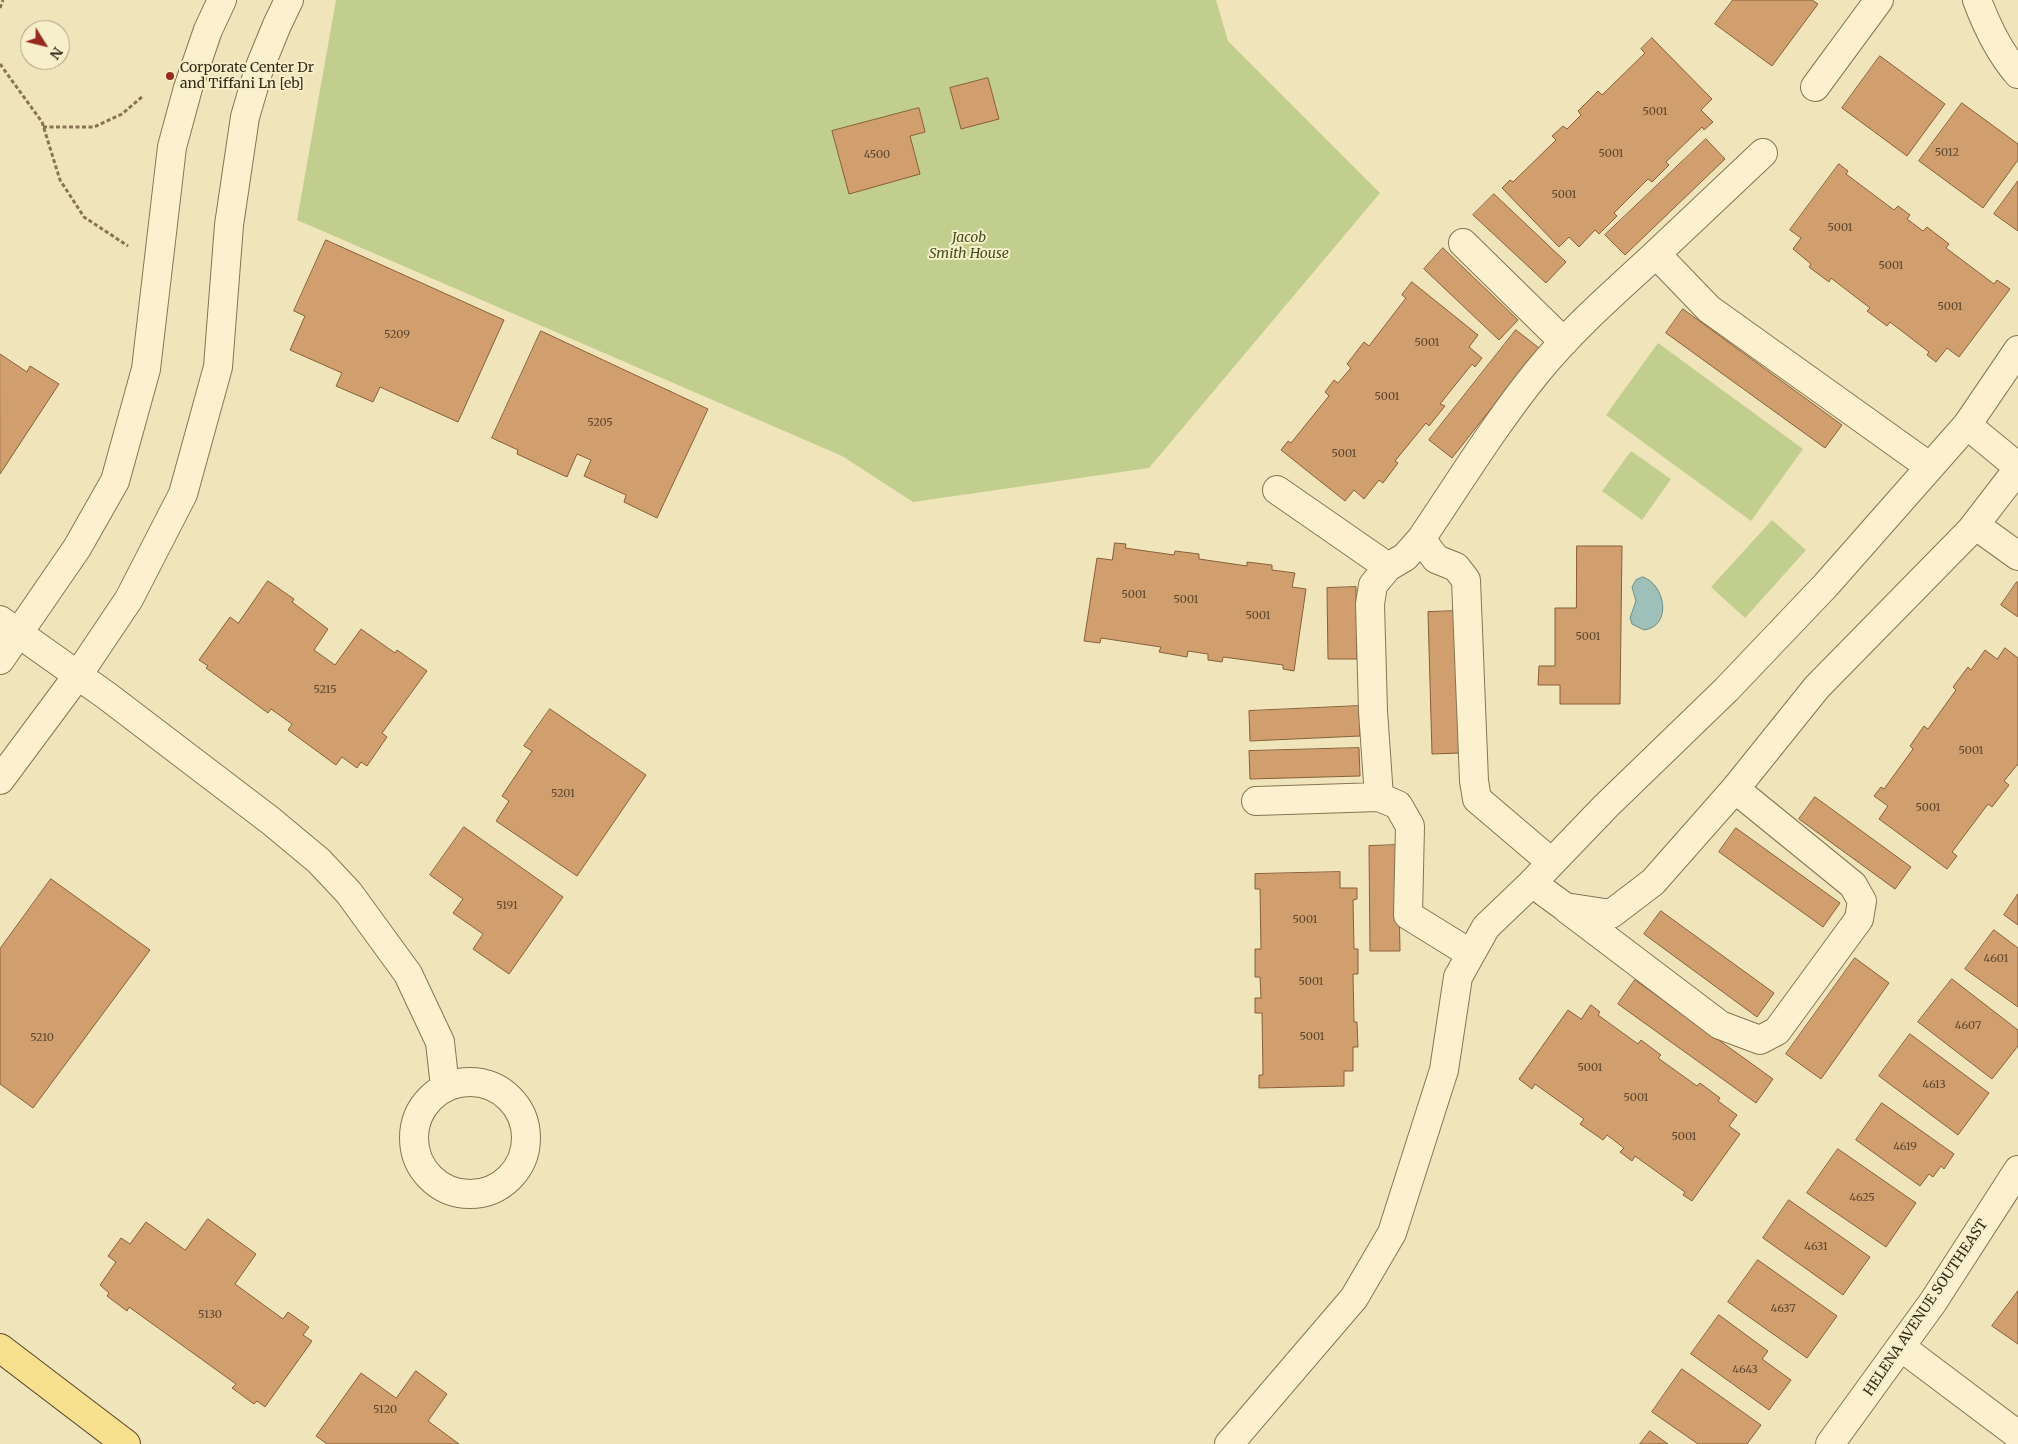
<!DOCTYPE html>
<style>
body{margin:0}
#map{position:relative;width:2018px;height:1444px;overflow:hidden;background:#f0e5ba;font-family:Merriweather,serif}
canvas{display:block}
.north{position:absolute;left:20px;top:20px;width:50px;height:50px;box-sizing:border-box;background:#f7eeca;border:1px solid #aaa084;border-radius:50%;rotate:126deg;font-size:14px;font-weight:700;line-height:20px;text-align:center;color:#362a1a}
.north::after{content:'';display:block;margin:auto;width:18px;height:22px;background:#9a2a20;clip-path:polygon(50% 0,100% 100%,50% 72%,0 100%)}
</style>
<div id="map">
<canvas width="2018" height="1444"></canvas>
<div class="north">N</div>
</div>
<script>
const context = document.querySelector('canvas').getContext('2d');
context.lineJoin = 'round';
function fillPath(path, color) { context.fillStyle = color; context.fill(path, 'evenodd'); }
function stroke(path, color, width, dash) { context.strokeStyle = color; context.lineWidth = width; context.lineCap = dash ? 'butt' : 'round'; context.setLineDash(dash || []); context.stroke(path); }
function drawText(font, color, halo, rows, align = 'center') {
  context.font = font + ' Merriweather,serif'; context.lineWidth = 4; context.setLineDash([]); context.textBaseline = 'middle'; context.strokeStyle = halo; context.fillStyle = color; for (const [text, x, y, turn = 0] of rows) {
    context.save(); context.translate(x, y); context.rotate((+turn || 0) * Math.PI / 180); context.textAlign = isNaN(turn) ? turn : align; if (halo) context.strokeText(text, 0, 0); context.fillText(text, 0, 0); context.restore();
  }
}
const green = new Path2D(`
 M336 0H1216L1228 41 1380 193 1149 468 913 502 842 456 297 220Z
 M1658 343 1803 449 1751 521 1606 415Z
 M1631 451 1671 479 1642 520 1602 491Z
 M1772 520 1806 550 1745 618 1711 587Z`);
const water = new Path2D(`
 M1643 577C1665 584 1673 626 1644 630L1632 624 1630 618 1636 601 1632 587 1636 580Z`);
const building = new Path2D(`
 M1733 0H1812L1818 4 1772 66 1715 24Z
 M1652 38 1712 99 1701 110 1713 122 1704 130 1702 127 1666 162 1669 165 1652 182 1648 179 1614 213 1617 216 1599 234 1595 230 1579 247 1569 237 1559 247 1502 188 1510 180 1513 182 1556 140 1552 136 1563 126 1567 129 1581 115 1578 111 1598 91 1602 95 1645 53 1641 49Z
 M1880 56 1945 104 1907 156 1842 108Z
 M988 78 999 119 961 129 950 88Z
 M1962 103 2018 144V160L1983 208 1919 161Z
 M919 108 925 132 910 136 920 174 849 194 832 131Z
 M1706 139 1725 159 1625 255 1605 235Z
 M1839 164 1848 171 1846 174 1894 210 1898 206 1910 215 1907 219 1923 231 1927 227 1949 244 1946 248 1994 284 1997 280 2010 289 1959 357 1947 348 1936 362 1927 355 1929 352 1890 322 1887 326 1867 311 1870 308 1831 278 1829 282 1809 267 1811 264 1793 249 1801 238 1790 230Z
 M2018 181V231L1994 214Z
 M1494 194 1566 262 1546 283 1473 215Z
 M326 240 504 320 458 422 380 387 373 402 336 386 342 373 290 350 305 316 294 311Z
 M1443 248 1518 320 1499 340 1424 269Z
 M1412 282 1478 335 1469 347 1482 358 1475 367 1472 364 1440 404 1445 406 1429 426 1426 423 1395 461 1398 463 1383 483 1379 480 1364 499 1354 490 1345 501 1281 450 1288 441 1291 443 1329 396 1325 392 1334 380 1338 383 1351 368 1347 364 1364 342 1369 346 1406 298 1402 295Z
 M1683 309 1842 425 1825 448 1666 333Z
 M1516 330 1539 348 1452 458 1429 440Z
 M541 331 708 409 657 518 624 502 626 495 584 476 591 460 577 454 567 477 517 454 518 450 492 438Z
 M0 354 27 372 30 366 59 384 0 474Z
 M1115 543 1126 544 1125 548 1174 555 1175 551 1199 554V559L1247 566V562L1272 565V570L1295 573 1292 587 1306 589 1294 671 1283 669V665L1223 657 1222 662 1208 660V654L1188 651 1187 657 1159 652 1161 647 1101 638 1100 643 1084 641 1097 558 1112 560Z
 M1577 546H1622L1620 704H1560V685H1538L1539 666H1555V608H1576Z
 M268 581 294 599 292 602 328 629 314 650 335 665 361 629 395 653 397 650 427 671 382 733 387 737 367 766 361 762 357 768 342 757 336 765 288 730 292 724 271 709 268 713 206 668 208 666 199 660 230 617 238 623Z
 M2017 582H2018V617L2001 605Z
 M1356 587 1357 659H1328L1327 588Z
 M1457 611 1461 753 1432 754 1428 612Z
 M2005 648 2018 658V765H2017L2004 781 2009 785 1992 807 1988 804 1952 852 1957 856 1947 869 1879 819 1888 806 1874 796 1881 787 1884 789 1913 749 1910 746 1924 726 1928 729 1956 690 1953 687 1968 667 1971 670 1985 650 1997 659Z
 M1359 706 1360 736 1250 741 1249 711Z
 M550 709 646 775 577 876 496 821 509 801 502 796 532 751 524 746Z
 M1359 748 1360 776 1250 779 1249 751Z
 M1815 797 1911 867 1895 889 1799 819Z
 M464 827 563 897 509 974 473 949 483 934 453 913 463 899 430 875Z
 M1736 828 1840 903 1823 927 1719 852Z
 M1398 845 1400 951H1370L1369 846Z
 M1340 872V888H1357V899L1353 900 1354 949H1358V974H1353L1354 1022H1357L1358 1047H1353V1071H1344V1086L1259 1088V1075H1263L1262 1013H1255V998H1261L1260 977H1255V949H1261L1260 889H1255V874Z
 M51 879 150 950 33 1108 0 1084V949Z
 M2018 894V925L2004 915Z
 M1661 911 1774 993 1757 1017 1644 934Z
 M1994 930 2018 948V1007L1965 969Z
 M1855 958 1889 983 1821 1079 1786 1054Z
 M1952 979 2018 1030V1046L1992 1079 1918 1022Z
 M1635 980 1773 1079 1756 1103 1618 1004Z
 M1591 1005 1600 1012 1598 1015 1638 1044 1641 1040 1661 1055 1658 1058 1697 1086 1700 1083 1720 1098 1718 1101 1737 1115 1729 1126 1740 1134 1692 1201 1683 1195 1685 1192 1635 1156 1632 1161 1620 1152 1624 1148 1607 1135 1603 1140 1580 1124 1584 1119 1535 1084 1532 1089 1519 1079 1568 1010 1581 1019Z
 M1910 1034 1989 1093 1958 1135 1879 1076Z
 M1882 1103 1954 1154 1944 1169 1941 1166 1933 1177 1929 1174 1920 1186 1856 1140Z
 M1838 1149 1916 1203 1886 1247 1807 1193Z
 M1789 1200 1870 1257 1843 1295 1763 1238Z
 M208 1219 256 1254 235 1284 283 1319 288 1312 309 1327 303 1335 312 1341 265 1407 257 1401 254 1404 232 1388 236 1384 129 1307 127 1311 107 1296 109 1293 100 1285 116 1262 108 1256 121 1238 130 1244 146 1222 185 1250Z
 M1758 1260 1837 1316 1807 1358 1728 1302Z
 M2018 1291V1344L1992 1326Z
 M1719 1315 1768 1351 1762 1359 1791 1380 1769 1410 1691 1354Z
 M1682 1369 1761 1425 1747 1444H1698L1652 1412Z
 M416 1371 447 1394 428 1421 459 1444H327L316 1436 361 1373 396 1398Z
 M1650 1431 1668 1444H1640Z`);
const path = new Path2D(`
 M0 8 3 0
 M0 64 42 122 60 180 84 217 128 246
 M43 127H94L122 114 143 96`);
const minor = new Path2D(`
 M1977 0C1987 27 1999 52 2018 74
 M1815 87 1879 0
 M1763 153 1656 254 1709 309 1930 467
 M1463 243 1564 342
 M1967 425 2018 467
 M1277 490 1388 567
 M1975 525 2018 556
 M1421 539 1436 559 1456 567 1466 580 1474 781 1477 799 1551 862
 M0 620 107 696 271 821 319 861 349 893 408 974 440 1042 445 1087
 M0 660 77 548 115 481 146 369 172 147 188 88 208 30 222 0
 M0 780 78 675 129 599 183 494 218 367 229 225 245 117 259 69 277 25 289 0
 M1256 801 1379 797
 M1532 883 1606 806 1726 690 1826 585 1967 425 2018 350
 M1567 909 1720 1025 1760 1040 1777 1031 1859 919 1862 901 1853 885 1735 789
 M1471 954 1408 915 1410 826 1398 805 1379 797 1373 711 1370 604 1373 585 1388 567 1405 557 1421 539C1459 483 1495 424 1538 371 1573 328 1615 292 1656 254
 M414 1138a56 56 0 1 1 112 0a56 56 0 1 1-112 0Z
 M1901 1347 2018 1435
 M1229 1444 1354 1298 1392 1233 1444 1070 1458 977 1486 927 1532 883 1565 907 1611 914 1653 882 1735 789 1817 687 1971 530 2018 469
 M1830 1444 1933 1302 2018 1170`);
const major = new Path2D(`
 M0 1348 126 1444`);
const markers = [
 [170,76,5,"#9a2a20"]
];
const numberNames = [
 ["5001",1655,112],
 ["5012",1947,153],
 ["5001",1611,154],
 ["4500",877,155],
 ["5001",1564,195],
 ["5001",1840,228],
 ["5001",1891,266],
 ["5001",1950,307],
 ["5209",397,335],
 ["5001",1427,343],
 ["5001",1387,397],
 ["5205",600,423],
 ["5001",1344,454],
 ["5001",1134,595],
 ["5001",1186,600],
 ["5001",1258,616],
 ["5001",1588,637],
 ["5215",325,690],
 ["5001",1971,751],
 ["5201",563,794],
 ["5001",1928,808],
 ["5191",507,906],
 ["5001",1305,920],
 ["4601",1996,959],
 ["5001",1311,982],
 ["4607",1968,1026],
 ["5001",1312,1037],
 ["5210",42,1038],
 ["5001",1590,1068],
 ["4613",1934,1085],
 ["5001",1636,1098],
 ["5001",1684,1137],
 ["4619",1905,1147],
 ["4625",1862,1198],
 ["4631",1816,1247],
 ["4637",1783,1309],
 ["5130",210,1315],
 ["4643",1745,1370],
 ["5120",385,1410]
];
const poiNames = [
 ["Corporate Center Dr",180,68],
 ["and Tiffani Ln [eb]",180,84]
];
const parkNames = [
 ["Jacob",969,238],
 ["Smith House",969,254]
];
const streetNames = [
 ["HELENA AVENUE SOUTHEAST",1926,1308,-56]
];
fillPath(green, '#c1ce8e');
fillPath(water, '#9fc0b9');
stroke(water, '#678e87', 1);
fillPath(building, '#d19f6e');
stroke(building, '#885f38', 1);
stroke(minor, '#887454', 30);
stroke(major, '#544129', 30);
stroke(path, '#887454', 3, [4, 2.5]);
stroke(minor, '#fbf1ce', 28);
stroke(major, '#f7e08e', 28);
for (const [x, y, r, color] of markers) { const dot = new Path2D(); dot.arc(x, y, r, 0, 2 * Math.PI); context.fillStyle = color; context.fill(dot); stroke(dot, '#f7eeca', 2); }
drawText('11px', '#5d472f', null, numberNames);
drawText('14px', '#362a1a', '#f7eeca', poiNames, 'left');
drawText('italic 14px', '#42531f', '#f7eeca', parkNames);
drawText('14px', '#362a1a', '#f7eeca', streetNames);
</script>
